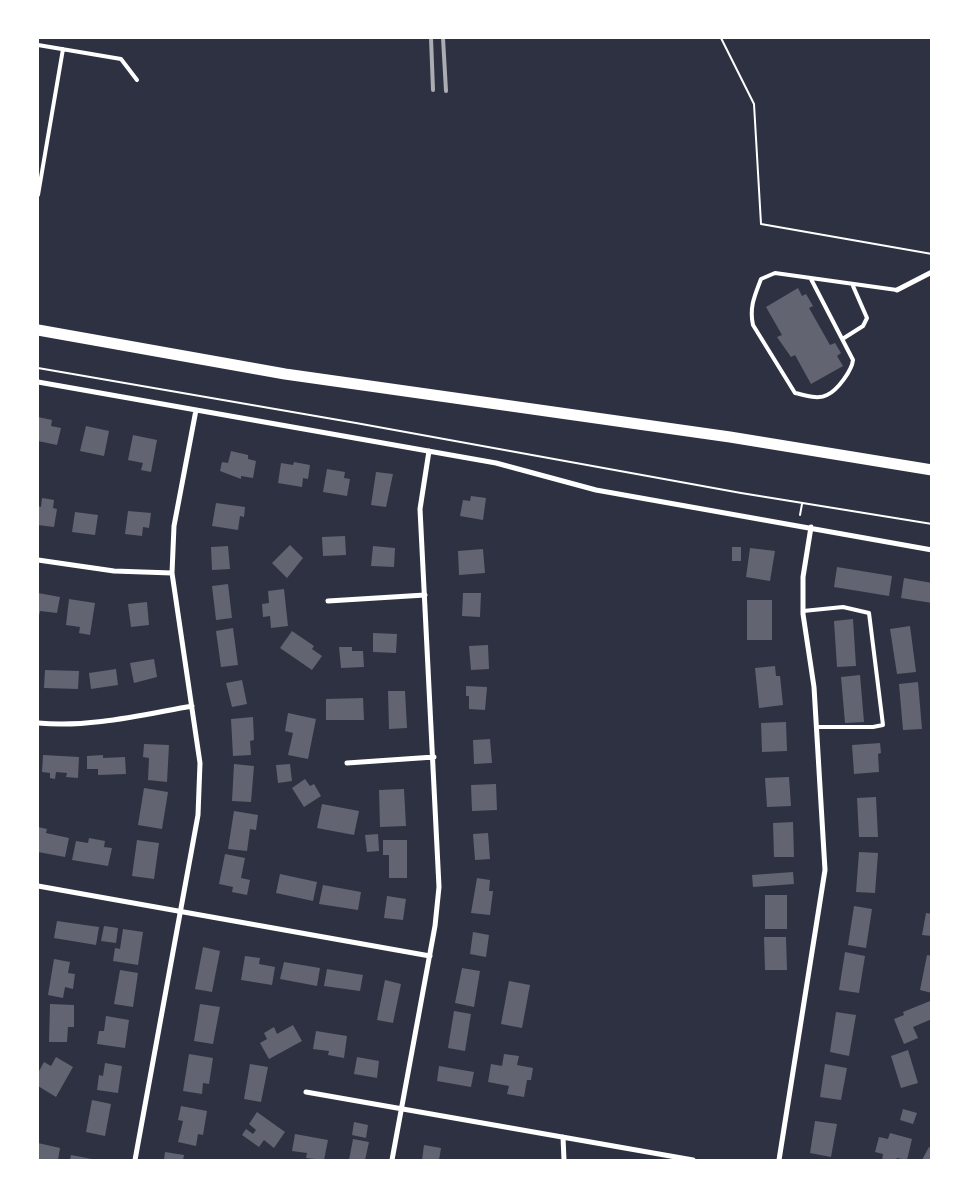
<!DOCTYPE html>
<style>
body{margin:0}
#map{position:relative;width:969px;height:1198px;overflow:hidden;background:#2d3142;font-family:"Fira Sans Condensed",sans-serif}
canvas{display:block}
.frame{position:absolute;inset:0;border:39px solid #fff;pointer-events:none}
</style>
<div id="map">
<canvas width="969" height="1198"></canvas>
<div class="frame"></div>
</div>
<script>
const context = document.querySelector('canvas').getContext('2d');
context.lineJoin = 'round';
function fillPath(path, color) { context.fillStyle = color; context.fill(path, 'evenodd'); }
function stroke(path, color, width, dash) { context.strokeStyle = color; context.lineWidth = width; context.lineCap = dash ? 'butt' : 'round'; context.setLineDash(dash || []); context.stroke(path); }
const building = new Path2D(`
 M798 288 802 296 806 294 813 306 809 308 830 345 835 343 841 353 837 356 843 366 811 384 795 355 791 357 777 337 782 335 766 307Z
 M38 417 52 420 51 426 61 428 57 445 38 441Z
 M86 426 109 431 104 456 80 451Z
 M133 435 157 440 151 472 141 470 143 463 128 460Z
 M231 451 248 455V459L256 461 253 478 241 476V479L220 471 222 462 228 463Z
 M294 462 310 465 308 479 303 478 302 487 278 483 281 463 293 465Z
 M327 469 345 472 344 478 350 479 347 496 323 492Z
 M376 472 393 474 386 507 371 505Z
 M471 496 486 498 483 520 460 516 463 500 470 501Z
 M42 498 54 500 53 508 57 509 54 527 38 525V506L41 507Z
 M216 503 245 507 244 517 240 516 238 530 212 526Z
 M128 511 151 513 149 528 143 527 142 536 125 534Z
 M75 512 98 515 95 535 72 532Z
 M345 536 346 555 323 556 322 537Z
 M290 545 303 558 287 578 272 563Z
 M228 546 230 569 212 570 211 547Z
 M373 546 395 548 394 567 371 566Z
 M732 547H741V561H732Z
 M750 548 775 551 770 581 746 577Z
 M483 549 485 573 459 575 458 551Z
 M837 567 892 576 889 596 834 587Z
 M904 578 932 583V603L901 598Z
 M228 584 232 618 216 620 212 586Z
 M284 589 288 626 271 628 270 616 263 617 262 604 269 603 268 591Z
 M38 593 60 597 57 613 40 611 38 620Z
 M463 593H481L480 617 462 616Z
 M69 599 95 603 90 635 79 633 80 627 66 625Z
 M747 600H772V640H747Z
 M147 602 149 625 131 627 128 604Z
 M853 619 856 666 837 667 834 621Z
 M910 626 916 672 897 674 890 629Z
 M233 628 238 665 221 667 216 631Z
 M292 631 314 646 312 649 322 656 312 670 280 648Z
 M373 633 397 634 396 653 373 652Z
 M488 645 489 669 471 670 469 646Z
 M339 647H352V651H363L364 667 341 668Z
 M154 659 157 677 134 683 130 663Z
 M775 666 776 676H780L783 705 759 708 755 668Z
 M116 669 118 685 91 689 89 673Z
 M45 670 79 671 78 689 44 688Z
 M860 675 864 722 845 723 841 677Z
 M242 680 247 704 232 707 226 683Z
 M918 682 922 729 903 730 899 684Z
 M466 686 487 687 485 710 469 709V696H466Z
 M388 691H405L407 728 389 729Z
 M363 698 364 720H326V699Z
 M288 713 316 719 308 759 288 755 293 733 285 731Z
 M253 717 254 740 250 741 251 755 233 756 231 719Z
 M786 722 787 751 762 752 761 723Z
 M490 739 492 763 474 764 473 740Z
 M880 743 881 753 878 754 879 772 854 774 852 745Z
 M144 744 169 745 167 782 148 780 149 758 143 757Z
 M43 755 79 757 78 778 66 777 67 773 56 772 55 779 50 778V773L42 772Z
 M103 755V758L125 757 126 774 98 775V769H87V756Z
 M234 764 254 766 251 802 232 801Z
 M290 764 292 781 278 783 276 765Z
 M789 777 791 806 767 807 765 778Z
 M305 779 310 786 314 784 321 796 304 807 292 788Z
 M496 784 497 810 472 811 471 785Z
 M144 788 168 792 162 829 138 825Z
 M404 789 406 826 380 827 379 790Z
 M876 797 878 837H859L857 798Z
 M322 804 359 811 354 835 317 828Z
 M234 811 258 815 256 830 250 829 247 851 228 849Z
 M793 822 794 857H774L773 823Z
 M38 827 47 829 46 833 69 838 65 857 38 852Z
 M488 833 490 859 475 860 473 834Z
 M378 834 379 851 367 852 365 835Z
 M89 838 105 841 104 847 112 848 108 866 72 860 76 841 88 843Z
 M137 840 159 843 154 879 132 876Z
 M383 840H407V878H389V855H383Z
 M859 852 878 853 875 893 856 892Z
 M225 854 245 858 241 878 250 880 247 895 232 892 233 887 219 884Z
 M793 872 794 884 753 887 752 875Z
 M280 874 317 882 313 901 276 893Z
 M477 878 490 880 489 891H493L490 915 471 913Z
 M323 885 361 892 358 910 319 904Z
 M765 895H787V929H765Z
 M387 896 406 899 403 920 384 918Z
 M854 906 872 909 866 948 848 945Z
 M926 913 932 914V936L922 935Z
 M57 921 99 927 96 945 54 938Z
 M104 926 118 928 116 943 101 941Z
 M123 929 143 932 138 965 113 961 115 948 120 949Z
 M473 932 489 935 486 957 470 954Z
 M764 937H786L787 970H765Z
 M203 947 220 951 212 992 195 989Z
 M845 952 865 956 859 993 839 990Z
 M927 955 932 956V993L920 990Z
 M245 956 260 958 259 964 275 967 272 985 241 980Z
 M54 959 70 962 68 973 75 974 73 989 65 987 63 998 48 995Z
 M284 962 320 968 317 986 280 979Z
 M462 968 480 971 474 1007 455 1003Z
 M327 969 363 975 360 991 324 986Z
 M120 970 138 973 133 1007 114 1004Z
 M385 980 401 984 393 1023 377 1020Z
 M509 981 530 985 522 1028 501 1024Z
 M930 1001 932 1019 913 1027 918 1038 904 1044 894 1019 904 1015 903 1012Z
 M50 1004 74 1005V1027H68L67 1042H49Z
 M200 1004 220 1007 213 1044 194 1041Z
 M454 1011 471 1014 465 1051 448 1048Z
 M836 1012 856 1015 849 1056 830 1052Z
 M106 1016 129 1020 125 1048 97 1044 99 1031H104Z
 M293 1025 302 1041 269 1059 260 1043 267 1039 264 1033 274 1027 277 1034Z
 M316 1031 347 1036 344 1058 328 1055 329 1051 313 1049Z
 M908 1050 918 1083 901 1088 891 1056Z
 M189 1054 213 1058 209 1084 203 1083 202 1094 183 1091Z
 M504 1054 519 1056 517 1065 533 1068 531 1080H527L524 1097 507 1094 509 1086 488 1082 491 1064 502 1066Z
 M56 1057 73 1067 56 1097 38 1086V1073L44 1062 51 1066Z
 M357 1057 379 1061 377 1078 354 1074Z
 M105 1063 122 1066 118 1093 97 1090 99 1075 103 1076Z
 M250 1064 268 1067 261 1102 244 1099Z
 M825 1064 847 1068 841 1100 820 1097Z
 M439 1066 474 1072 471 1087 437 1081Z
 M92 1100 111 1104 105 1136 86 1132Z
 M181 1106 207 1111 203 1135 198 1134 196 1146 178 1142 183 1121 178 1120Z
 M903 1109 917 1113 913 1124 900 1120Z
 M257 1112 285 1132 274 1148 264 1140 259 1147 242 1135 246 1129 253 1134 256 1130 249 1124Z
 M815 1121 837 1124 831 1157 810 1153Z
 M354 1122 368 1125 366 1138 352 1135Z
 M890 1133 912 1139 907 1160 897 1158 896 1160H882L883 1154 875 1152 879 1137 888 1139Z
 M295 1134 328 1140 324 1160 306 1158 307 1153 292 1151Z
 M353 1139 369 1142 365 1160H349Z
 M38 1143 60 1148 58 1160H38Z
 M424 1145 441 1148 439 1160H422Z
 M929 1147 932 1149V1160H922Z
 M165 1152 184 1155 183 1160H164Z
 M71 1155 97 1160H70Z`);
const path = new Path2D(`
 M721 38 754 104 761 224 932 254
 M38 368 356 423 741 493 932 524
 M800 515 802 504`);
const service = new Path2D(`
 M38 45 121 59 137 80
 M38 195 63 49
 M811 279 853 360C852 370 838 390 827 395 818 400 805 395 795 393L753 325C749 307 755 295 761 279L775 273 897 290
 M844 338 863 326 867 318 853 286
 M803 611 843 607 869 613 883 725 873 727H816`);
const minor = new Path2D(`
 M897 290 932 272
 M38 382 496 463 596 490 932 550
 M38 560 114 571 172 573
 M328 601 425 595
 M38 723C89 728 141 715 192 706
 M347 763 434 757
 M38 886 430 956
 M306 1092 693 1160
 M563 1137 564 1160
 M135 1160 198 815 200 763 172 573 174 526 196 410
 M392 1160 435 926 439 887 420 509 429 451
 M779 1160 825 870 814 687 803 614V577L811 527`);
const primary = new Path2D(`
 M38 330 285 374 730 437 932 470`);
const rail = new Path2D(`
 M431 38 433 90
 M443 38 446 91`);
fillPath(building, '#626471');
stroke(path, '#fff', 2);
stroke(service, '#fff', 4);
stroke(minor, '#fff', 5);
stroke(primary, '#fff', 11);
stroke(rail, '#abadb3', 4);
</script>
